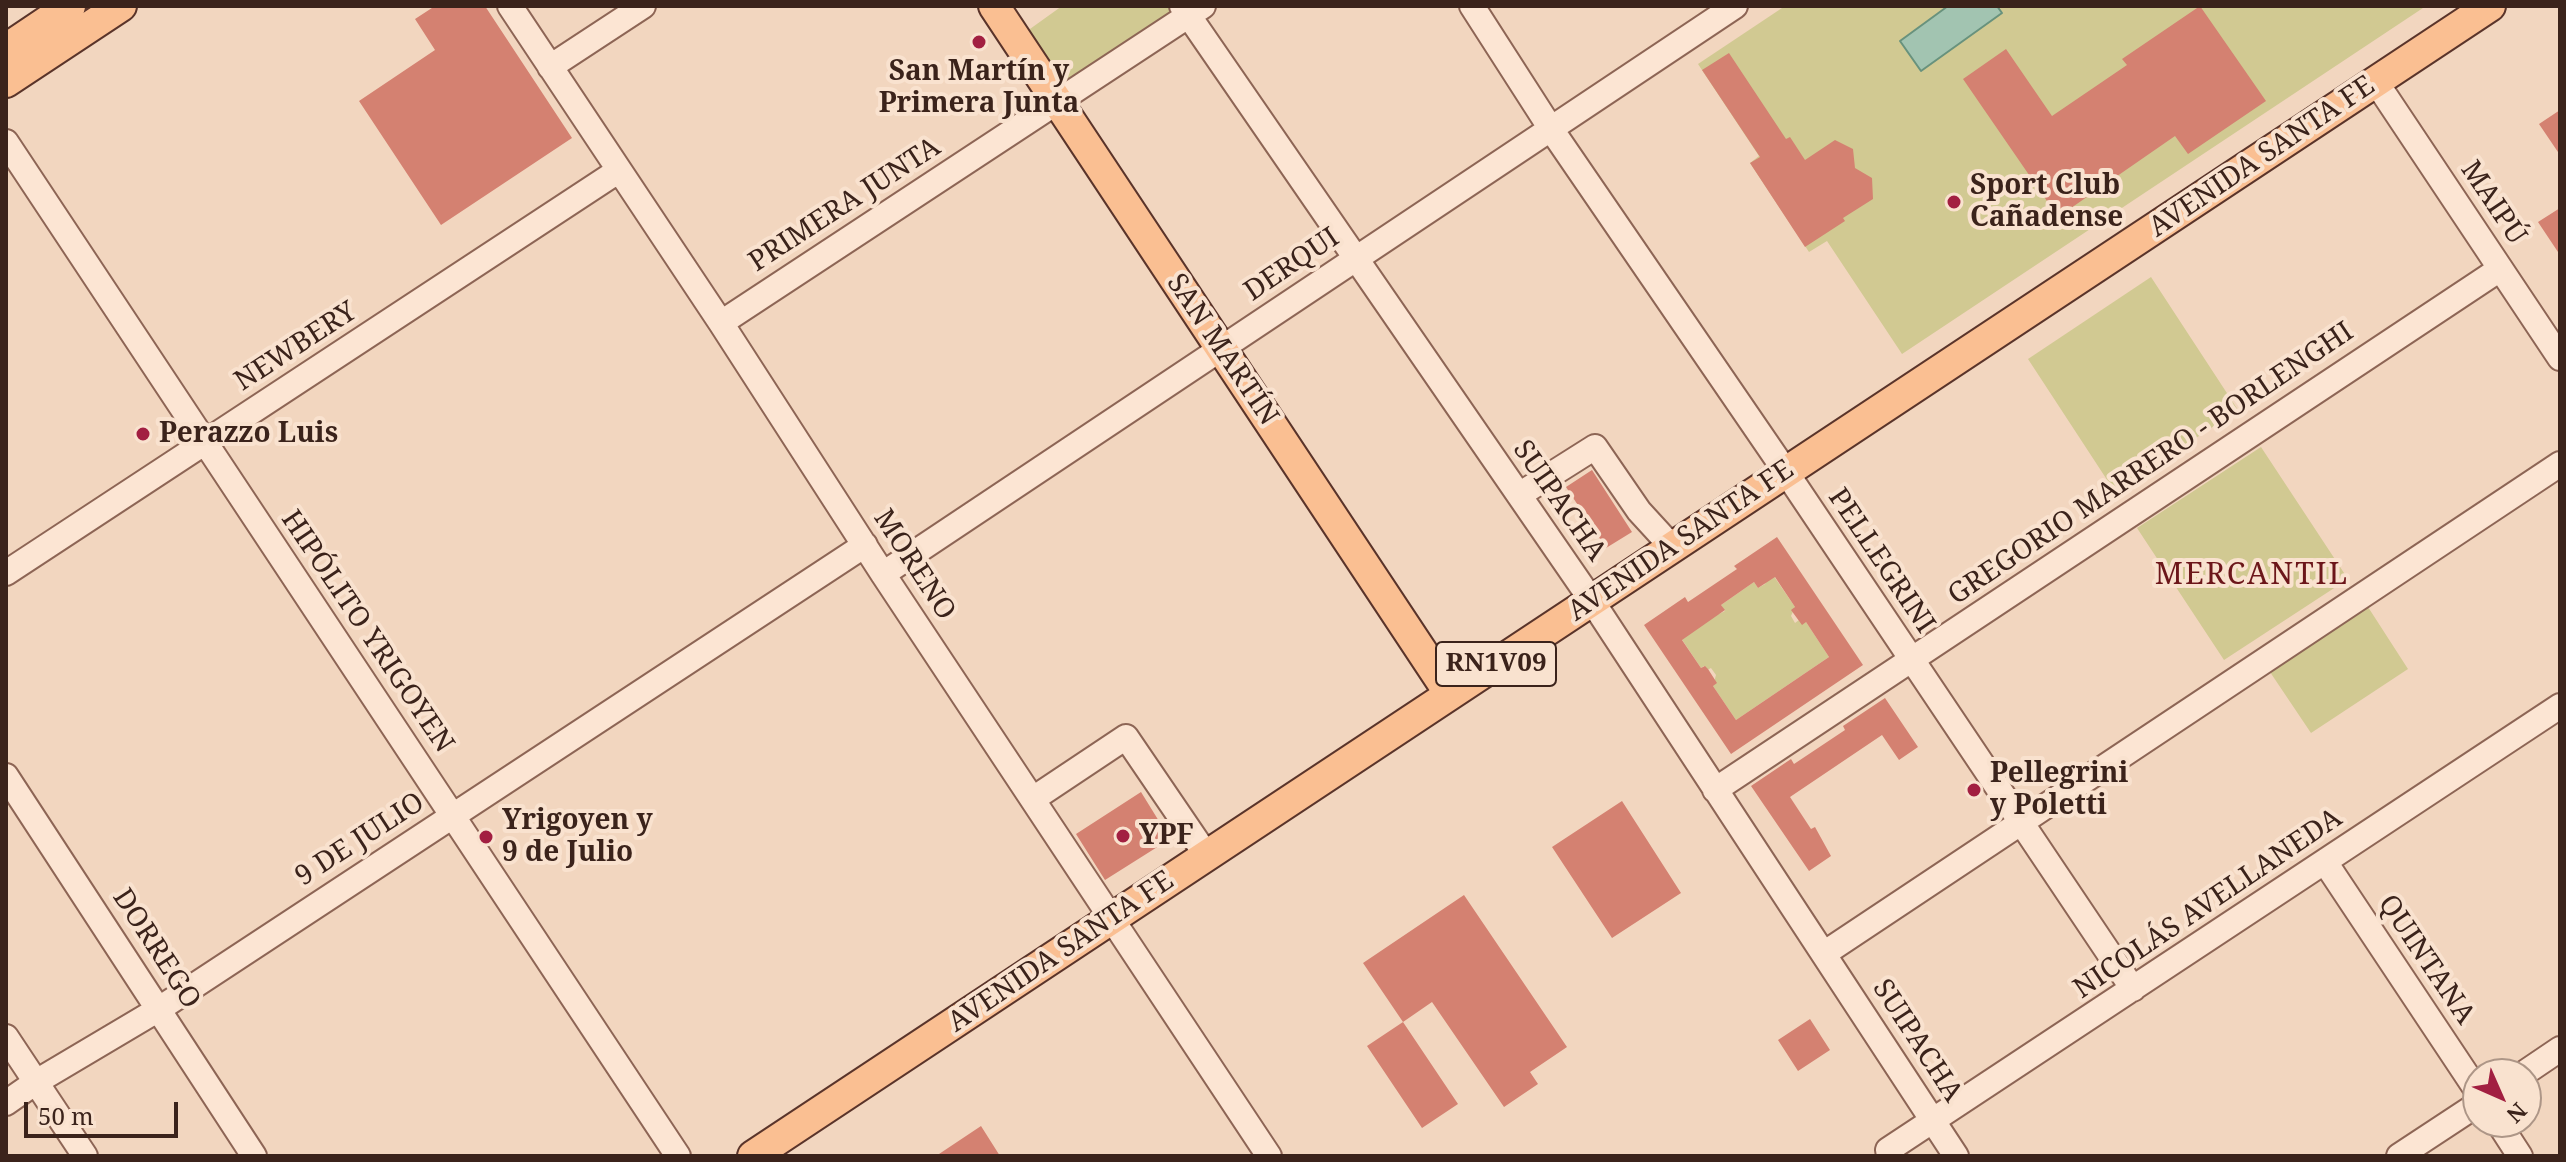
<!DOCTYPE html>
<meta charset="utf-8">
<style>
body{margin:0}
#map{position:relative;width:2566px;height:1162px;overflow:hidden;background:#f2d6bf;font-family:"Noto Serif",serif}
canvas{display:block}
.frame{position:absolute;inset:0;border:8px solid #3b231b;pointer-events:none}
.north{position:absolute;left:2462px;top:1058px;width:80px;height:80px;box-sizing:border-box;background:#f9e2cf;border:2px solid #ad9687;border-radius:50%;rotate:135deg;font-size:22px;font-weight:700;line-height:32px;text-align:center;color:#3b231b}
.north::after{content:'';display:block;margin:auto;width:28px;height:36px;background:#a21f41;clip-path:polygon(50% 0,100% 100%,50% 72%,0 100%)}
.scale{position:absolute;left:24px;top:1102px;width:154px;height:36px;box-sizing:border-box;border:4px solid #3b231b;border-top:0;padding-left:10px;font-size:24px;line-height:28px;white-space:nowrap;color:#3b231b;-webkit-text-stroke:6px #f9e2cf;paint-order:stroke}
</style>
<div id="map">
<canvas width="2566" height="1162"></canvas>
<div class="frame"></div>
<div class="north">N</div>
<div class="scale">50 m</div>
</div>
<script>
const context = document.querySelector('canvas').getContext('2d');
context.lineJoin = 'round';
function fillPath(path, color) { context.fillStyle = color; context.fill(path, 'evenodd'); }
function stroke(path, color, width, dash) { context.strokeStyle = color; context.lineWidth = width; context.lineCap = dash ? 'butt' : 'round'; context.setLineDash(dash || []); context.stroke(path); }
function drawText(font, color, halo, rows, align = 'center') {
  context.font = font + ' "Noto Serif",serif'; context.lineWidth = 8; context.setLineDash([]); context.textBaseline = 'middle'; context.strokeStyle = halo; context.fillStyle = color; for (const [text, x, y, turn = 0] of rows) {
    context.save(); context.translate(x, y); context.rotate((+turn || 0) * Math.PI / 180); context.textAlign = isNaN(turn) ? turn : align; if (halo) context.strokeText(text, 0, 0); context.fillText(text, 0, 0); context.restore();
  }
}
const green = new Path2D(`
 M1062 6H1182L1057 102 1016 39Z
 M1785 6H2426L1902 354 1827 241 1809 252 1750 163 1759 156 1698 64Z
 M2151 277 2238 410 2115 492 2028 359Z
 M2261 447 2348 579 2224 660 2137 528Z
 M1771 572 1795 607 1791 616 1795 623 1799 620 1806 622 1829 657 1736 720 1713 686 1716 675 1711 668 1707 670 1704 666 1701 668 1679 635 1716 609 1719 614 1725 611 1721 605 1754 582 1758 588 1765 584Z
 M2368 607 2408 669 2311 733 2270 672Z`);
const water = new Path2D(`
 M1948 6H1997L2002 13 1921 71 1900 41Z`);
const building = new Path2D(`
 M435 6H485L572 138 441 225 359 101 435 50 415 19Z
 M2200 6 2266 101 2188 154 2175 136 2058 217 1963 79 2006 49 2052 116 2127 65 2122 59Z
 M1729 53 1786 139 1790 137 1805 160 1835 140 1853 149 1855 168 1872 178 1873 199 1843 218 1845 221 1805 247 1750 163 1760 157 1702 70Z
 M2560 110V155L2539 124Z
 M2560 208V255L2538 222Z
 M1592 470 1632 532 1606 548 1566 487Z
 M1777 537 1863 665 1731 754 1644 625 1685 597 1688 602 1737 569 1734 566ZM1775 577 1795 607 1791 610 1802 625 1806 622 1829 657 1736 720 1713 686 1717 683 1708 669 1705 666 1701 668 1682 640 1725 610 1721 605 1754 582 1758 588Z
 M1885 698 1918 747 1899 760 1882 735 1790 797 1811 829 1815 827 1831 856 1809 871 1751 786 1791 759 1794 764 1845 730 1843 726Z
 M1141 792 1170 839 1105 880 1076 834Z
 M1622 801 1681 893 1612 938 1552 847Z
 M1464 895 1567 1047 1530 1072 1538 1084 1504 1107 1432 1002 1403 1022 1363 963Z
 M1810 1019 1830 1050 1798 1071 1778 1040Z
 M1403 1022 1458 1104 1422 1128 1367 1046Z
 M981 1126 1000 1156H936Z`);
const minor = new Path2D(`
 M510 6 721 323 883 574 1269 1156
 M1182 6 1592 601 1956 1156
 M1472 6 1551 129 1786 472 2133 989
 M550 67 643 6
 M2376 82 2560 358
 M6 142 678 1156
 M721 323 1203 6
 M1519 495 1595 447 1639 511 1672 547
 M6 573 618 171
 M883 574 1735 6
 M6 776 254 1156
 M1715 790 2500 269
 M1033 799 1126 737 1207 856
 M2325 862 2478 1092
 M1825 953 2560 464
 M6 1037 85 1156
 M2523 1074 2560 1049
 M6 1103 36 1082 159 1009 865 545
 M2498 1122 2520 1156
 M1888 1150 2560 706
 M2399 1156 2478 1104`);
const major = new Path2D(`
 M994 6 1450 694
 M6 49 70 6
 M6 82 121 6
 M753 1156 2490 6`);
const markers = [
 [979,42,8,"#a21f41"],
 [1954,202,8,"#a21f41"],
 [143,434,8,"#a21f41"],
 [1974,790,8,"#a21f41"],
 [1123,836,8,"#a21f41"],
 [486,837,8,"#a21f41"]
];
const shields = [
 [1496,664,120]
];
const shieldNames = [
 ["RN1V09",1496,664]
];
const poiNames = [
 ["San Martín y",979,72,"center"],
 ["Primera Junta",979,104,"center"],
 ["Sport Club",1970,186],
 ["Cañadense",1970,218],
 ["Perazzo Luis",159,434],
 ["Pellegrini",1990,774],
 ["y Poletti",1990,806],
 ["Yrigoyen y",502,821],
 ["9 de Julio",502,853],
 ["YPF",1139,836]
];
const streetNames = [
 ["AVENIDA SANTA FE",2262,157,-34],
 ["MAIPÚ",2493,203,56],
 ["PRIMERA JUNTA",845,205,-33],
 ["DERQUI",1292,265,-34],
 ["NEWBERY",296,347,-33],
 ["SAN MARTÍN",1222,350,56],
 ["GREGORIO MARRERO - BORLENGHI",2151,464,-34],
 ["SUIPACHA",1559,501,55],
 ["AVENIDA SANTA FE",1681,541,-34],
 ["PELLEGRINI",1881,561,56],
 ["MORENO",914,565,57],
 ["HIPÓLITO YRIGOYEN",367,632,56],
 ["9 DE JULIO",360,840,-33],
 ["NICOLÁS AVELLANEDA",2208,904,-34],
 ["DORREGO",156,949,57],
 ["AVENIDA SANTA FE",1061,952,-34],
 ["QUINTANA",2426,960,56],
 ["SUIPACHA",1917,1041,57]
];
const neighbourhoodNames = [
 ["MERCANTIL",2252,575]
];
fillPath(green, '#d1c992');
fillPath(water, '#a2c4b1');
stroke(water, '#68927d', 2);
fillPath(building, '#d48171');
stroke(minor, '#8d6555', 28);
stroke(major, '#5a342a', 34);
stroke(minor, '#fce5d3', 24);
stroke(major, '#fabf92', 30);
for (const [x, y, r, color] of markers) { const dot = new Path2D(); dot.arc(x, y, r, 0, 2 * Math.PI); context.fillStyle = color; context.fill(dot); stroke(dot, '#f9e2cf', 3); }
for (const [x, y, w] of shields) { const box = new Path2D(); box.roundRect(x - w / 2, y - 22, w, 44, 6); context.fillStyle = '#f9e2cf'; context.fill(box); stroke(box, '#3b231b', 2); }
drawText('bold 26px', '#3b231b', null, shieldNames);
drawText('bold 28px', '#3b231b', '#f9e2cf', poiNames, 'left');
drawText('28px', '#3b231b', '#f9e2cf', streetNames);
context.letterSpacing = '2px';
drawText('30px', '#6c161a', '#f9e2cf', neighbourhoodNames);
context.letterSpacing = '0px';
</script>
